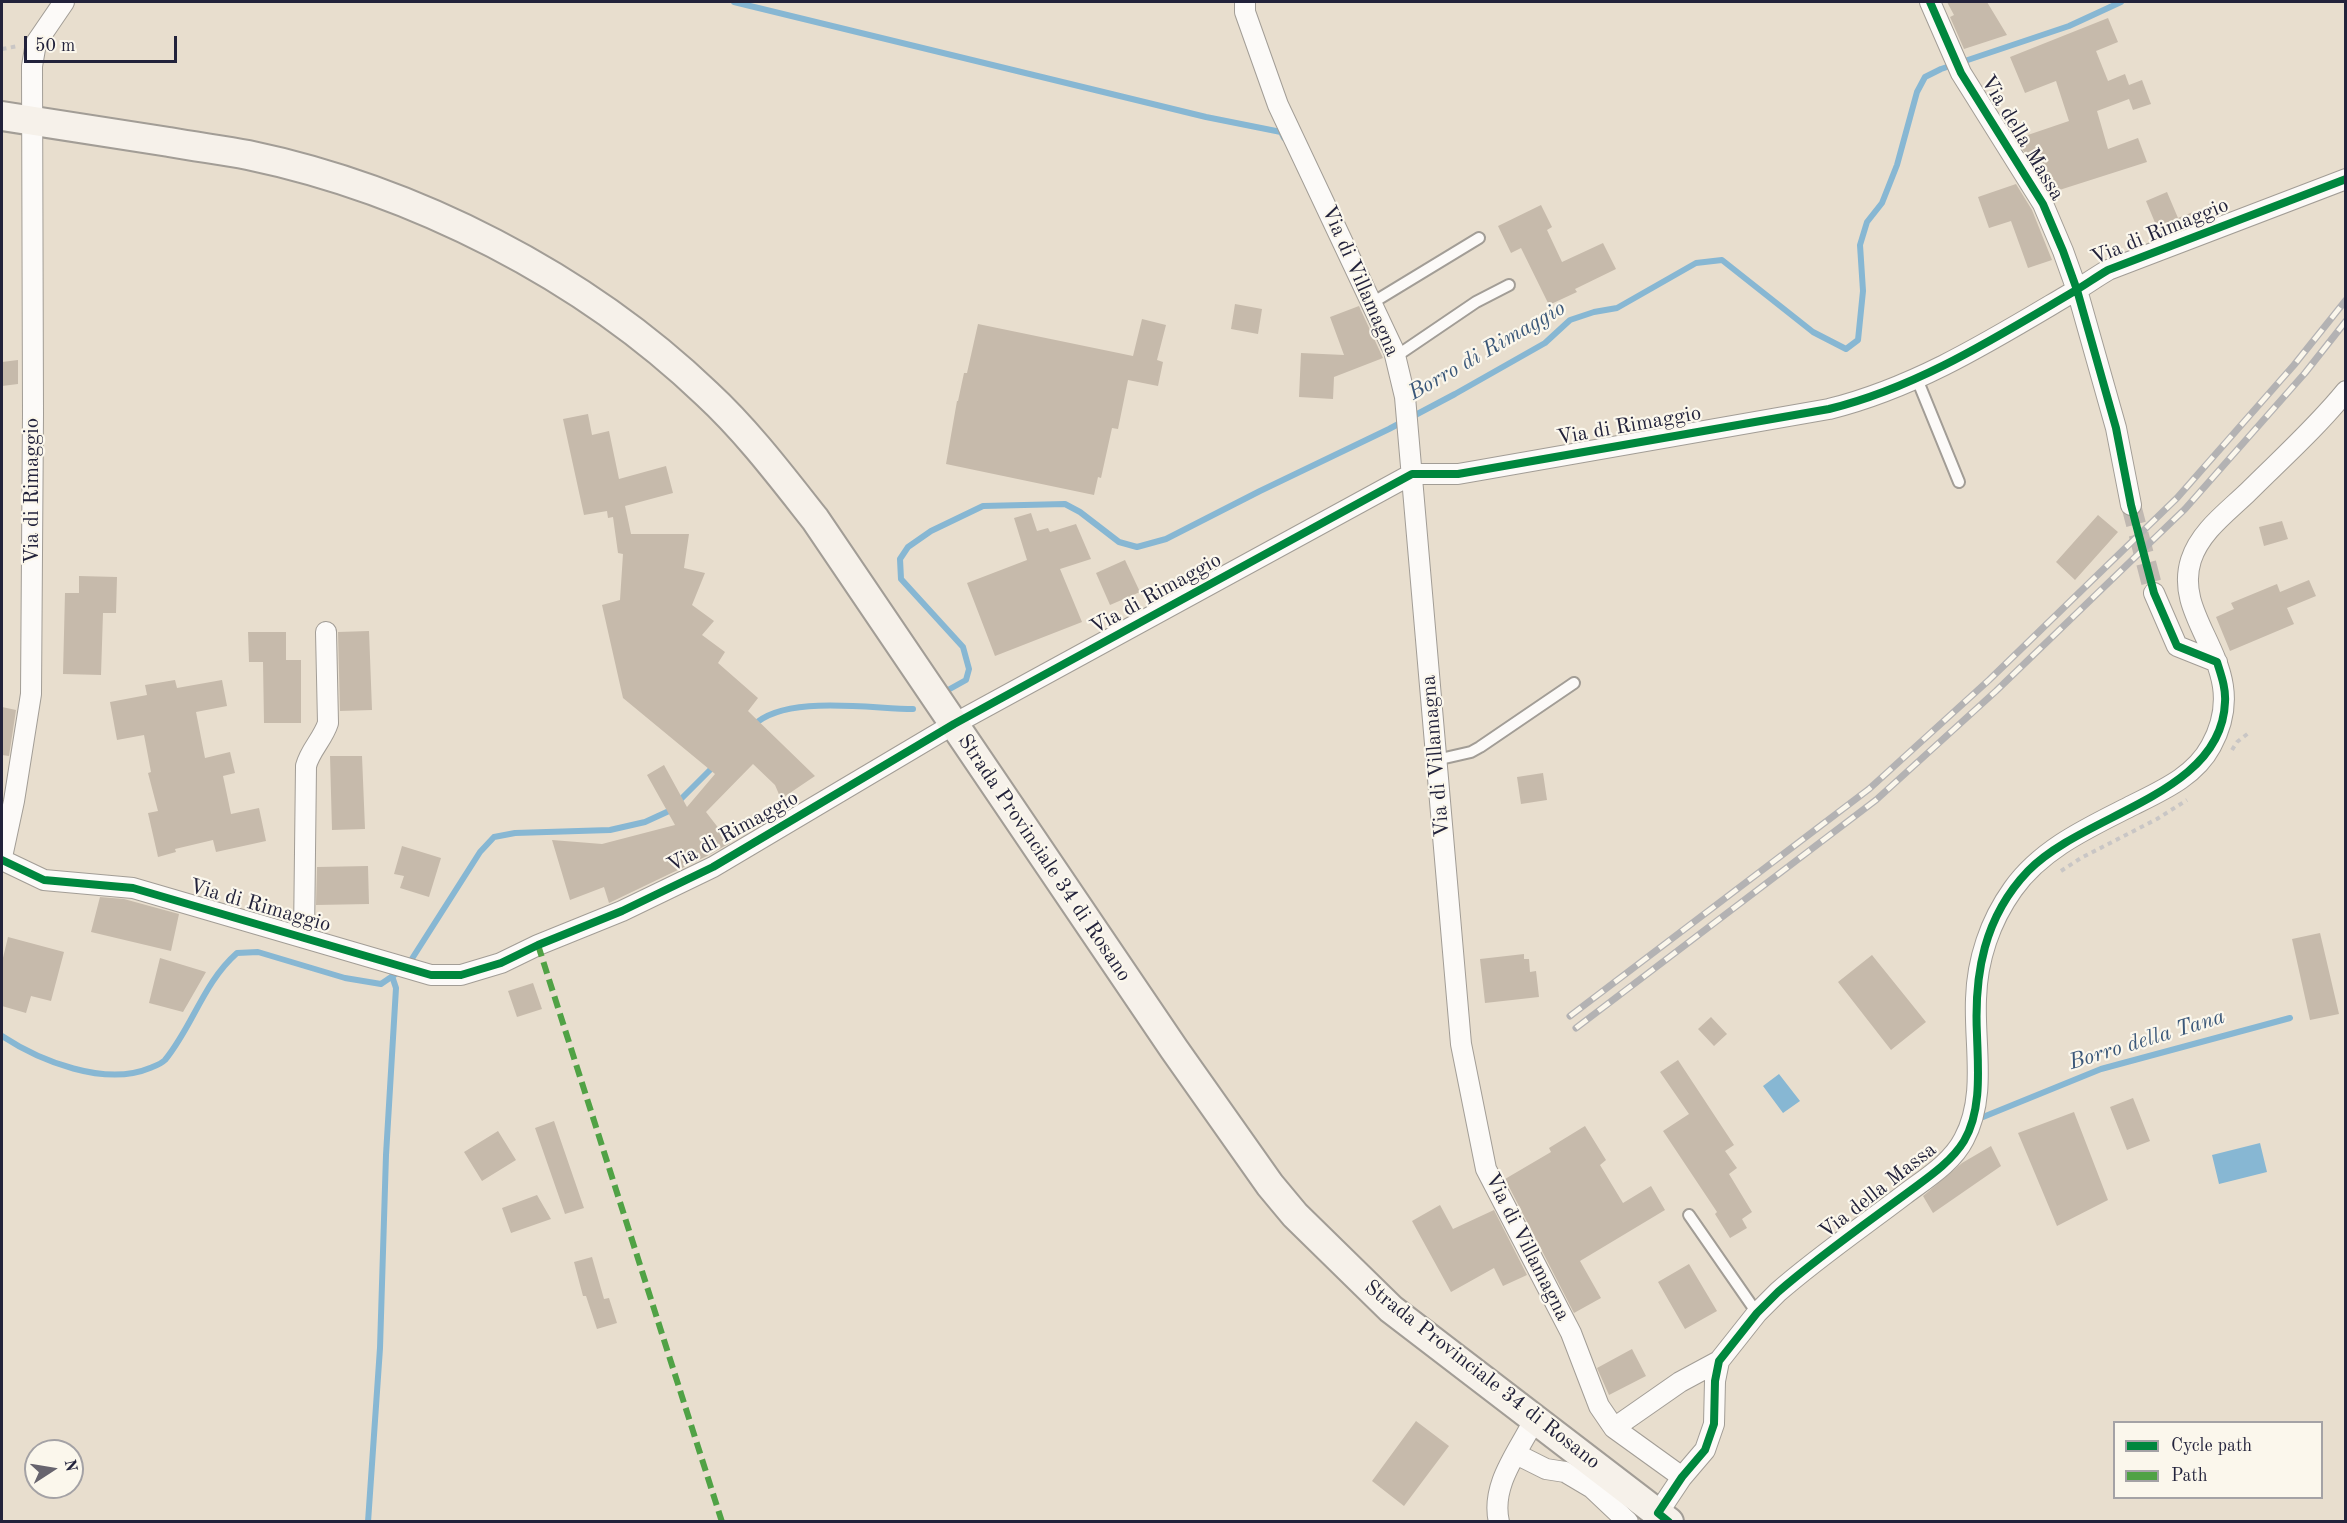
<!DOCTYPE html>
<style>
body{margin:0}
#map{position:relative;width:2347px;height:1523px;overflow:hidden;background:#e8dece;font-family:"Old Standard TT",serif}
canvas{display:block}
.frame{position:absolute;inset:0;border:3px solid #22223b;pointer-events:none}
.legend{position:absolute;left:2113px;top:1421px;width:210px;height:78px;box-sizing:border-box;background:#fbf7ec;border:2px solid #a4a2a5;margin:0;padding:8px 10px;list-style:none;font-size:18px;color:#22223b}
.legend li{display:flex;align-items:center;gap:12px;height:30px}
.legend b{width:30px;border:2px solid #a4a2a5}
.north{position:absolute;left:24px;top:1439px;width:60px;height:60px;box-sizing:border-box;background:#fbf7ec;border:2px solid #a4a2a5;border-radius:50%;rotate:78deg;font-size:16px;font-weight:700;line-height:24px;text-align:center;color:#22223b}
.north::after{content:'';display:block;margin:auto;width:21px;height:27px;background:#67646e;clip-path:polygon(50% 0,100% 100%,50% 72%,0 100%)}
.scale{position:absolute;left:24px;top:36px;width:153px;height:27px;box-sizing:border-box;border:3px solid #22223b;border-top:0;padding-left:8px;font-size:18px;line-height:21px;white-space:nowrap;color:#22223b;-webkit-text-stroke:4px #fbf7ec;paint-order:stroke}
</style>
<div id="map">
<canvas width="2347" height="1523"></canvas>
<div class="frame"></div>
<ul class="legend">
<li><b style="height:8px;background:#00873e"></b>Cycle path</li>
<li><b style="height:8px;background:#50a245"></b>Path</li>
</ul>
<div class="north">N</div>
<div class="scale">50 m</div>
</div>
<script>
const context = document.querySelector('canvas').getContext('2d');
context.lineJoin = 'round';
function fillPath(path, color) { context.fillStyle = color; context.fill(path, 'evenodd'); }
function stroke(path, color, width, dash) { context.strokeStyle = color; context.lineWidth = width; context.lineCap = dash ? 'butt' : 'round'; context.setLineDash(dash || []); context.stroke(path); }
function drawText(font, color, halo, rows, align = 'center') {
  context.font = font + ' "Old Standard TT",serif'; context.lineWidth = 4.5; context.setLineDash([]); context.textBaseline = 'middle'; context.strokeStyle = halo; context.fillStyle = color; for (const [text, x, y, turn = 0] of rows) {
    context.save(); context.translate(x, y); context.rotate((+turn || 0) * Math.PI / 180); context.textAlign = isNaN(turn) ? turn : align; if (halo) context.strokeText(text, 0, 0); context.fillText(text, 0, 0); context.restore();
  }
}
const water = new Path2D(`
 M1779 1074 1800 1101 1783 1113 1763 1086Z
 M2260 1143 2267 1172 2219 1184 2212 1155Z`);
const stream = new Path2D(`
 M734 2 1206 117 1281 132 1284 138
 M948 690 966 680 969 669 963 647 901 579 900 559 908 547 931 531 983 506 1065 504 1080 512 1119 542 1137 547 1166 539 1260 491 1389 429 1455 394 1545 343 1570 320 1594 312 1617 308 1696 263 1722 260 1813 332 1846 349 1858 340 1863 291 1860 245 1867 222 1882 203 1897 165 1917 92 1925 77 1941 69 2069 26 2121 2
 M753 726C784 694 871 709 913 709
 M408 965 480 852 494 837 515 833 610 830 645 822 669 811 715 765
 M2 1036C40 1061 105 1087 150 1068 155 1066 161 1064 165 1060 193 1026 203 983 237 953L258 952 345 978 381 984 400 971
 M1983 1117 2101 1069 2290 1018
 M368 1522 380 1348 386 1155 396 988 392 976`);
const building = new Path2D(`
 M1947 2H1987L2007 35 1964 49 1950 17 1954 15Z
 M2108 18 2118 42 2096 51 2108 81 2125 74 2129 85 2142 80 2151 104 2133 110 2129 99 2097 111 2108 149 2138 138 2147 162 2050 193 2016 139 2069 121 2056 81 2025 93 2010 57Z
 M2016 184 2032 210 2052 260 2028 268 2011 221 1989 228 1978 197Z
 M2167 192 2178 218 2193 212 2197 223 2161 237 2146 201Z
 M1541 205 1552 227 1547 230 1562 262 1603 243 1616 269 1575 289 1577 292 1549 305 1521 248 1511 253 1498 226Z
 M1235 304 1262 309 1258 334 1231 329Z
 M1359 306 1383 358 1334 377 1333 399 1299 397 1301 353 1344 355 1330 317Z
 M1142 319 1166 325 1157 360 1163 362 1158 386 1128 380 1118 429 1112 428 1101 478 1098 477 1094 495 946 464 957 401H958L964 373H967L978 324 1133 356Z
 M18 360V384L2 386V362Z
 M588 414 592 435 609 431 619 479 666 466 673 493 625 506 631 534H689L684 568 705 573 692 605 714 621 702 635 725 652 718 663 758 698 748 711 815 776 781 799 775 785 753 764 706 812 730 843 707 856 609 903 604 887 570 900 552 840 602 844 675 825 647 775 664 765 687 807 715 774 623 698 602 605 620 600 623 554 618 553 613 517 608 518 607 511 584 515 563 419Z
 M1031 513 1037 531 1048 528 1050 532 1076 524 1091 559 1060 569 1082 622 995 656 967 583 1027 560 1014 518Z
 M2098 515 2118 532 2075 580 2056 562Z
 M2282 521 2288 539 2264 546 2259 527Z
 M1125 560 1140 592 1110 605 1096 573Z
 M79 576 117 577 116 613H103L101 675 63 674 65 593H79Z
 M2309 580 2316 596 2287 608 2294 624 2230 651 2216 617 2234 609 2231 603 2277 584 2280 592Z
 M369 631 372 710 340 711 338 632Z
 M248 632H286V660H301V723H264L263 662H249Z
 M175 680 177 688 222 680 227 706 196 712 205 758 230 752 235 773 223 776 231 814 259 808 266 841 216 852 213 840 175 849 176 852 158 857 148 813 158 811 148 773 151 772 144 735 117 740 110 702 147 695 145 685Z
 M2 707 16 710 9 756 2 755Z
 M330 756H362L365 829 332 830Z
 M1543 773 1547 800 1521 804 1517 777Z
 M402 846 441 858 429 897 400 888 404 876 394 874Z
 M368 866 369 904 316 905 317 867Z
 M100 897 124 899 179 914 171 951 91 932Z
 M2320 933 2339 1014 2310 1020 2292 939Z
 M8 937 64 952 51 1001 31 996 26 1013 2 1006V962Z
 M1524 954V959H1529L1530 972 1536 971 1539 997 1485 1003 1480 959Z
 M1872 955 1926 1022 1891 1050 1838 982Z
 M160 958 206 972 183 1012 149 1003Z
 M533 983 542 1009 517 1017 508 991Z
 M1711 1017 1727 1034 1714 1046 1698 1029Z
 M1678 1060 1734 1145 1725 1151 1737 1168 1729 1174 1752 1212 1742 1219 1747 1228 1730 1238 1715 1214 1717 1212 1663 1131 1689 1114 1660 1072Z
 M2133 1098 2150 1141 2127 1150 2110 1107Z
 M2074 1112 2108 1200 2057 1226 2018 1133Z
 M554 1121 584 1208 565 1214 535 1128Z
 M1585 1126 1606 1160 1600 1165 1623 1203 1651 1186 1665 1210 1580 1261 1601 1298 1574 1313 1505 1179 1551 1152 1549 1148Z
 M498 1131 516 1160 482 1181 464 1152Z
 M1991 1146 2001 1166 1933 1213 1923 1196 1962 1163Z
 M537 1195 551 1219 511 1233 502 1208Z
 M1440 1205 1453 1229 1494 1210 1527 1275 1503 1286 1494 1268 1451 1292 1412 1221Z
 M592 1257 604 1299 609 1298 617 1323 597 1329 586 1296H583L574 1262Z
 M1689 1264 1717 1311 1685 1329 1658 1282Z
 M1632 1349 1646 1376 1609 1395 1597 1368Z
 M1416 1421 1449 1446 1404 1506 1372 1481Z`);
const streetTunnel = new Path2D(`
 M2131 505 2154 593`);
const path = new Path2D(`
 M2 49 18 46
 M2232 750 2237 742 2250 732
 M2061 871 2081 858 2157 819 2187 800`);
const lane = new Path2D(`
 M1372 303 1479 238
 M1395 357 1476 302 1509 285
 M1917 379 1959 482
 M1436 760 1471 752 1480 747 1574 683
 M1689 1215 1757 1313`);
const street = new Path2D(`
 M1245 2V12L1278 105 1394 351 1405 397 1461 1044 1486 1169 1571 1333 1599 1406 1614 1428 1682 1477
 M1930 2 1961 73 2043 204 2063 251 2077 290 2116 428 2131 505
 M2154 593 2177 646 2217 662
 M2 857 14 801 31 694 33 414 32 66 36 43 64 2
 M2 860 44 880 133 888 431 975H461L501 963 538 945 622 911 713 867 954 724 1412 474H1458L1481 470 1829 409C1918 387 1995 338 2073 292 2085 285 2096 277 2108 270L2346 179
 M304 937 306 766C310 750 323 739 328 723L326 632
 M1614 1428 1680 1382 1719 1361 1757 1313 1778 1292C1818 1257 1862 1227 1904 1195 1925 1179 1952 1163 1964 1139 1987 1096 1974 1045 1976 999 1977 960 1990 921 2013 889 2042 848 2090 827 2133 805 2163 790 2195 776 2211 746 2255 666 2171 623 2191 560 2200 532 2226 513 2247 493 2280 460 2316 428 2346 391
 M1516 1454 1546 1469 1565 1472 1592 1488 1628 1522
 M1658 1513 1682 1477 1705 1450 1714 1424 1715 1381 1719 1361
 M1499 1522C1490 1484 1520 1450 1535 1418`);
const secondary = new Path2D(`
 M2 116C57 125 113 133 169 142 196 147 222 150 248 155 415 190 584 276 707 394 747 431 781 476 815 519L1174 1049 1270 1185 1295 1215 1391 1309 1669 1522`);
const rail = new Path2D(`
 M1570 1016 1869 789 1989 680 2177 498 2294 365 2346 300
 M1576 1028 1876 800 1996 691 2185 509 2305 373 2346 321`);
const quiet = new Path2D(`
 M538 945 722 1522`);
const cycleway = new Path2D(`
 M2 860 44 880 133 888 431 975H461L501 963 538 945 622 911 713 867 954 724 1412 474H1458L1481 470 1829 409C1918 387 1995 338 2073 292 2085 285 2096 277 2108 270L2346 179
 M1669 1522 1658 1513 1682 1477 1705 1450 1714 1424 1715 1381 1719 1361 1757 1313 1778 1292C1817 1258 1861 1227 1903 1196 1924 1180 1950 1164 1964 1141 1982 1110 1978 1069 1977 1035 1974 974 1984 917 2028 871 2084 813 2222 795 2225 702 2226 688 2221 675 2217 662L2177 646 2154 593 2131 505 2116 428 2077 290 2063 251 2043 204 1961 73 1930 2`);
const streetNames = [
 ["Via della Massa",2022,138,59],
 ["Via di Rimaggio",2160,232,-22],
 ["Via di Villamagna",1360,281,66],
 ["Via di Rimaggio",1629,426,-10],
 ["Via di Rimaggio",32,491,-90],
 ["Via di Rimaggio",1156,594,-29],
 ["Via di Villamagna",1436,756,-95],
 ["Via di Rimaggio",733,832,-29],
 ["Strada Provinciale 34 di Rosano",1044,858,56],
 ["Via di Rimaggio",260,906,16],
 ["Via della Massa",1878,1191,-38],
 ["Via di Villamagna",1527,1247,63],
 ["Strada Provinciale 34 di Rosano",1482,1375,38]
];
const waterNames = [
 ["Borro di Rimaggio",1487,351,-30],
 ["Borro della Tana",2147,1040,-17]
];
fillPath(water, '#87b7d3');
stroke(stream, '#87b7d3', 6);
fillPath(building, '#c6baab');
stroke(streetTunnel, '#c0b8b1', 20, [20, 10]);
stroke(lane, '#a29d96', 14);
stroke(street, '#a29d96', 22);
stroke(secondary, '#a29d96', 32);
stroke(path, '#c9c6c5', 4, [4.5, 4.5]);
stroke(lane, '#fcfaf8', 10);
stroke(street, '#fcfaf8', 20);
stroke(secondary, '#f6f1ea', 28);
stroke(rail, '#b3b2b3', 7);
stroke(rail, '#fbf7ec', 4.5, [14]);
stroke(quiet, '#50a245', 6, [12, 6]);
stroke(cycleway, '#00873e', 8);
drawText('21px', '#22223b', '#fbf7ec', streetNames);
drawText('italic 22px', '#3a5779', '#fbf7ec', waterNames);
</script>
